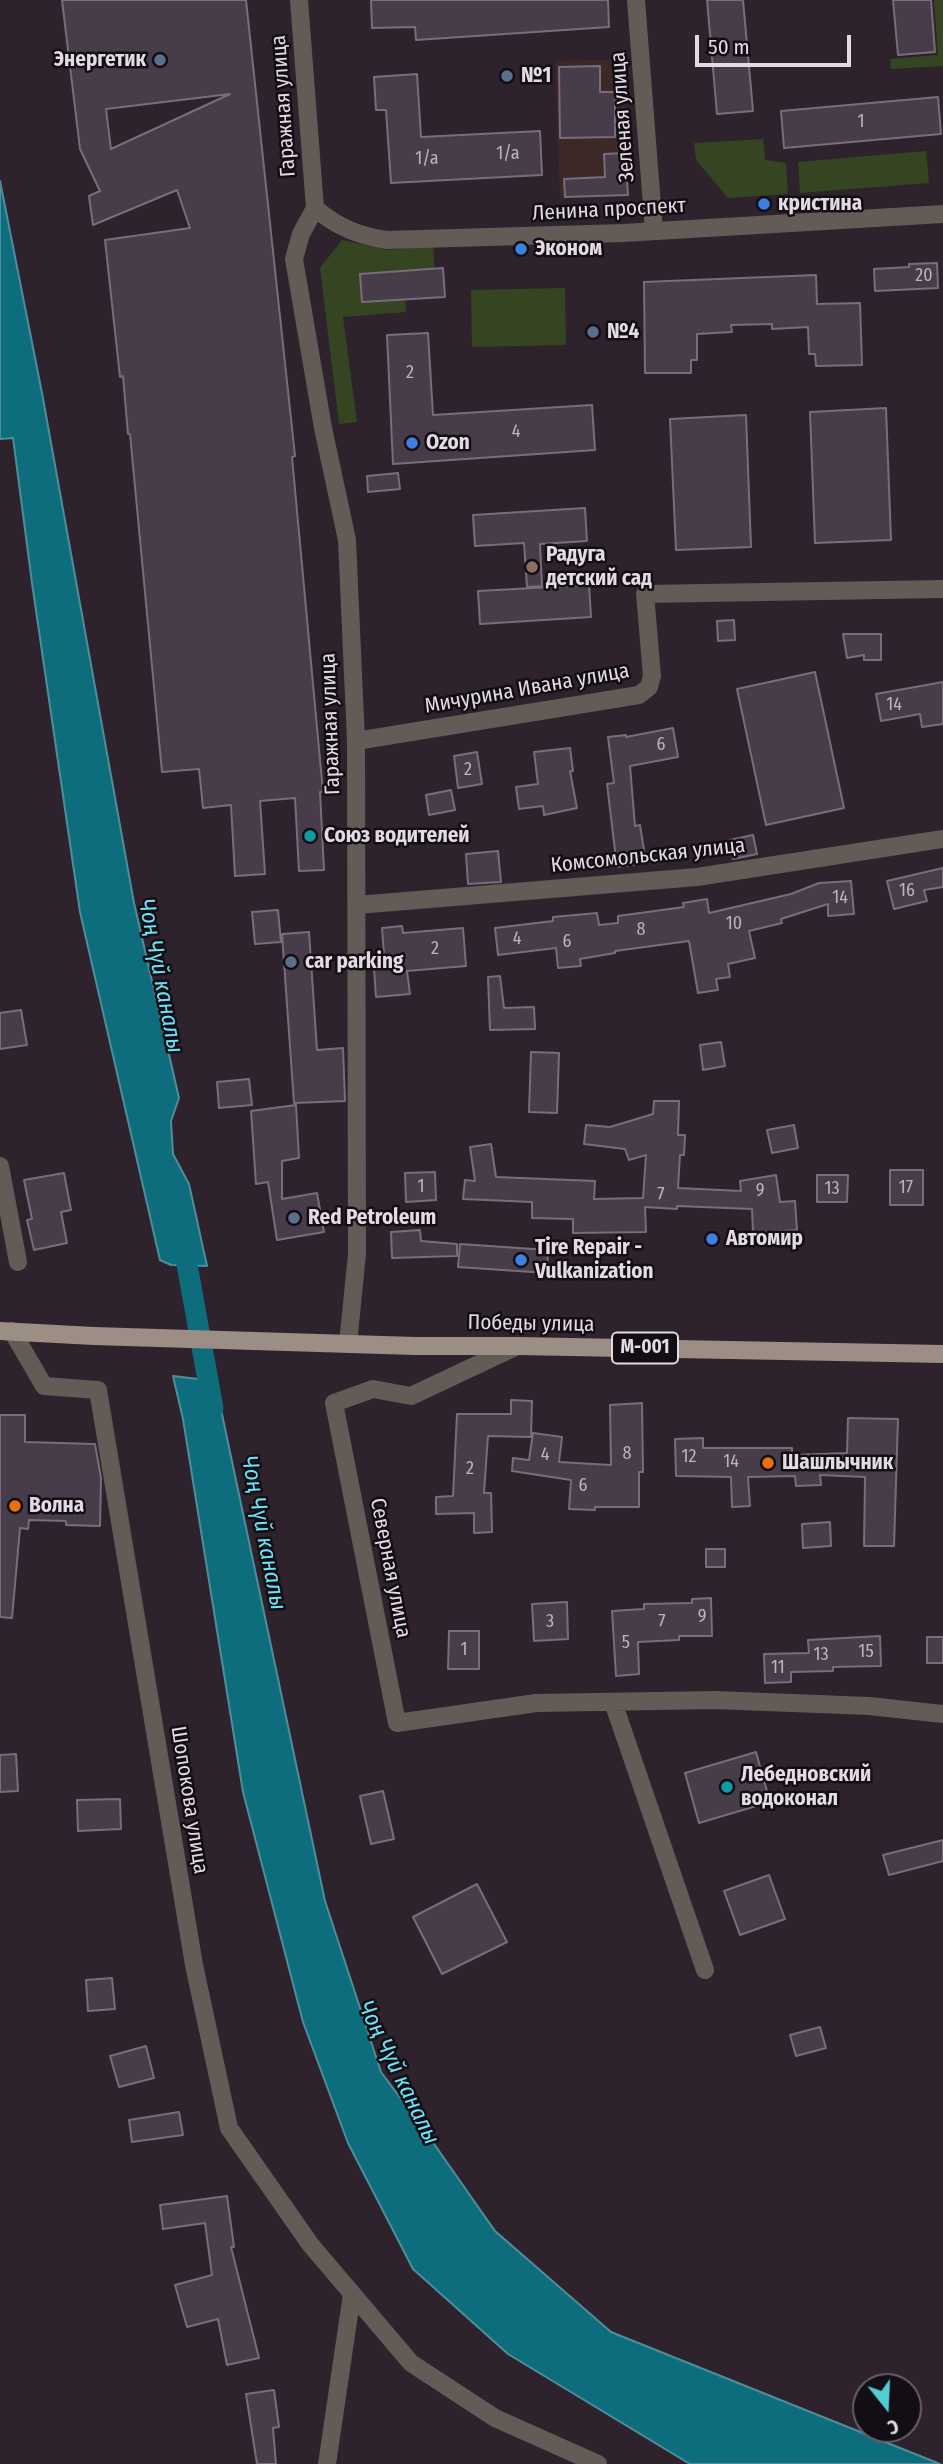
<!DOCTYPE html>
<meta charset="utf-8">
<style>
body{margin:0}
#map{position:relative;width:943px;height:2464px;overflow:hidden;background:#2e222d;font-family:"Fira Sans Condensed",sans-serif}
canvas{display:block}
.north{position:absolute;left:852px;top:2373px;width:70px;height:70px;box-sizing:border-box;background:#130e13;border:2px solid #666066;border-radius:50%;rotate:162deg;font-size:19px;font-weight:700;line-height:28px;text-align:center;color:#e3dbe3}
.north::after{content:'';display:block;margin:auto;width:24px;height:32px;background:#52ccd6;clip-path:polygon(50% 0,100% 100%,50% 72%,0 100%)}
.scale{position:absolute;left:695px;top:35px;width:156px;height:32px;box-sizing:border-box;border:4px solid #e3dbe3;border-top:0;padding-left:9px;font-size:21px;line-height:24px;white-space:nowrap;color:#e3dbe3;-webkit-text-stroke:5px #130e13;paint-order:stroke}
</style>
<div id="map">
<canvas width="943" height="2464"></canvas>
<div class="north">С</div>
<div class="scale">50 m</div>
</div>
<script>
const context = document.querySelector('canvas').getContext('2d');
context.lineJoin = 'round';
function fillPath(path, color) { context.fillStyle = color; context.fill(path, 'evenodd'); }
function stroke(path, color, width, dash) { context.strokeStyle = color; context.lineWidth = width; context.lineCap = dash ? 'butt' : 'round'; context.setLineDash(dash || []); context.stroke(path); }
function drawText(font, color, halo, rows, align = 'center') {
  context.font = font + ' "Fira Sans Condensed",sans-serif'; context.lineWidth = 5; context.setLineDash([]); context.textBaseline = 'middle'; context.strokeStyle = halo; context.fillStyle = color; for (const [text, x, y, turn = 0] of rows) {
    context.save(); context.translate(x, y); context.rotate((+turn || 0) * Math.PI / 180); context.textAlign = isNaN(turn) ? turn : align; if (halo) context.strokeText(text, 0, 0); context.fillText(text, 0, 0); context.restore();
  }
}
const commercial = new Path2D(`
 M623 59 628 195 560 198 555 61Z`);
const green = new Path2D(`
 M934 0H943V66L891 69 890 59 938 55Z
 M763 139 765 160 786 163 788 194 728 198 696 160 694 143Z
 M926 151 929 183 800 193 798 162Z
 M342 240 388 250 433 246 436 283 404 287 406 312 343 317 357 422 339 424 320 268Z
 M565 288 566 345 472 347 471 290Z`);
const water = new Path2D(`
 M0 181 42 393 134 903 179 1098 171 1121 173 1154 189 1184 207 1266 171 1265 160 1260 80 912 32 583 15 453 13 438 0 439Z
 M173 1376 215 1381 325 1901 381 2072 425 2131 495 2231 611 2332 940 2464H690L508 2354 413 2269 348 2143 303 2022 243 1792 183 1419Z`);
const canal = new Path2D(`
 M182 1237 213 1408`);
const building = new Path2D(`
 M62 0H246L295 456 292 457 323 792H320L324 870 299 871 295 798 260 801 265 874 235 876 231 805 203 808 199 769 162 772 130 434H128L123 376 120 377 105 240 190 228 177 190 93 225 89 196 100 191 80 149ZM230 94 111 149 106 109Z
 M371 0H608L609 27 416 40 415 27 372 28Z
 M707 0H743L753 111 717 114Z
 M893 0H931L935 52 898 55Z
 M600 66V92H615V137L560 138 559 67Z
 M417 74 421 137 540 131 542 175 391 183 386 110H376L374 77Z
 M938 97 941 134 784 148 781 111Z
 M625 153 628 195 565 197 564 179 605 177 604 154Z
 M937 263 938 288 875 291 874 269 909 267V264Z
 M443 268 445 297 362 302 360 274Z
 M816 275 817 304 860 303 862 365 816 366 815 354H809L808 327 772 329V324L731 325 732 332 697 334V360H691V373H645L644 282Z
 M428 333 433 415 592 405 595 450 393 464 387 335Z
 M886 408 891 540 815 543 810 412Z
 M746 415 751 547 676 550 670 419Z
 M398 473 400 489 368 492 367 476Z
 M585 508 587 541 540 544 542 586 527 587 524 543 475 546 473 515Z
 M589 585 591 617 480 624 478 591Z
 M734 620 735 640 718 641 717 621Z
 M843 634H881V660H864V655L847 658Z
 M815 672 844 808 766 825 737 689Z
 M943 682V724L922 727 920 714 881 721 876 694Z
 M673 728 678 757 630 766 635 826 640 825 646 863 617 867 607 784 614 783 608 737 626 735V737Z
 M570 748 573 771H570L577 808 544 815 543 806 519 809 516 787 538 784 534 752Z
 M477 752 482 784 458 788 454 756Z
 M451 790 455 810 429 815 426 795Z
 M753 835 757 854 733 859 730 840Z
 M498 851 501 882 468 884 466 854Z
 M943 868V887L924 890 927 901 894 909 887 881Z
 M851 881 854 914 828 916V904L781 919 782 923 749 931 755 958 728 964 730 977 716 979 718 990 698 993 689 941 615 951V953L580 959 581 966 558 968 556 948 498 955 495 928 553 921V917L597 913 599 925 618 923V916L684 907 683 903 707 899 709 913 791 894 819 883Z
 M278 910 281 942 255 944 252 912Z
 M402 926 403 933 463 928 466 966 407 971 410 994 376 997 374 969 385 968 382 928Z
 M309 932 317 1050 343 1048 345 1101 294 1103 282 934Z
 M500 976 504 1008 534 1007 535 1029 490 1030 488 977Z
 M21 1010 27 1045 0 1049V1013Z
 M721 1042 725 1066 703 1070 700 1045Z
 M531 1052 559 1053 557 1113 529 1112Z
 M249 1079 252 1105 219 1108 217 1082Z
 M654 1101H679L678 1135H685L684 1155H680L678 1188 741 1191 740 1181 776 1175 780 1202 795 1201 797 1230 753 1233 752 1209 677 1206V1209L645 1207 646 1232 573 1233V1219L532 1218V1202L463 1199 465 1180 475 1181 470 1147 491 1144 496 1177 595 1181 594 1199 643 1198 646 1155 629 1160 625 1149 584 1144 586 1125 610 1127 653 1114Z
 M296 1105 299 1158 282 1161V1199L317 1193 324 1232 277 1240 268 1182 256 1184 251 1111Z
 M794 1125 798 1148 772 1153 767 1130Z
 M890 1170H923V1205H890Z
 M435 1172 436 1200 406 1202 405 1173Z
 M64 1173 71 1210 61 1212 67 1243 34 1250 27 1220 32 1219 24 1180Z
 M817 1175H848L847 1202H817Z
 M420 1230 421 1241 457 1244V1256L392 1258 391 1232Z
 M460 1244 548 1250 547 1273 458 1267Z
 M511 1400 532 1401 531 1437 488 1436 484 1493H491L492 1532 474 1533V1513L436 1514V1497L453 1496 457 1414H511Z
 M642 1403 643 1472H639V1507H595V1510L569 1509 571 1480 512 1471 513 1458 529 1460 533 1433 562 1437 559 1462 611 1465 610 1405Z
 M0 1415H25V1442L95 1444 101 1478 100 1526 66 1525V1521L29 1520 28 1529 20 1528 12 1618 0 1617Z
 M848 1418 898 1419 894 1546H864L865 1477 820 1475 821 1485 796 1486 795 1476 748 1477 750 1506 732 1507 731 1477 676 1476 675 1439 703 1438V1448H792V1455L847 1453Z
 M830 1522 831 1546 803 1548 802 1524Z
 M706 1549H725V1567H706Z
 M711 1598 712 1636H679V1640L638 1642 639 1674 616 1676 612 1611 644 1609V1604L692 1603V1599Z
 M567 1602 568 1639 534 1641 532 1604Z
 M449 1631H479V1669H448Z
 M880 1636 881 1666 833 1667V1671L791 1672V1682L765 1683 764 1654 809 1653 808 1640Z
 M927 1637H943V1663H927Z
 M756 1752 770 1802 699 1823 685 1773Z
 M16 1754 18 1791 0 1792V1755Z
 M383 1791 394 1839 371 1844 360 1796Z
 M120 1799 121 1829 78 1831 77 1800Z
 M943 1840V1861L889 1875 883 1855Z
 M769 1875 785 1919 740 1935 724 1891Z
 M477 1884 507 1942 442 1974 413 1917Z
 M112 1978 115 2009 88 2011 86 1980Z
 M820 2027 826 2048 796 2056 790 2035Z
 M146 2046 154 2078 119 2087 110 2056Z
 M179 2112 183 2135 132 2142 129 2120Z
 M227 2196 234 2247H231L259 2358 227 2365 218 2319 187 2327 175 2285 212 2275 205 2223 163 2229 160 2205Z
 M274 2390 279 2427 273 2428 276 2464H257L246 2394Z`);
const minor = new Path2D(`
 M299 0 315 208
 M636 0 654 231
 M356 741 639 695 649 687 652 676 645 594 943 589
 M357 905 697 877 943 839
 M0 1166 18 1262
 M12 1331 44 1386 98 1390 194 1965 229 2128 310 2244 411 2363 495 2418 598 2464
 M348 1344 357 1254 356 741 347 540 323 428 294 259 301 234 315 208C337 227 359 236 387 240L623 233 943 214
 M517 1346 411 1396 373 1389 334 1403 397 1723 536 1703 715 1700 869 1706 943 1714
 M613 1702 705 1970
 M327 2464 352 2294`);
const primary = new Path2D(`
 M0 1331 94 1336 415 1346H517L943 1354`);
const markers = [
 [160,60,7,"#5c6f8a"],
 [507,76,7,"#5c6f8a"],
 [764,204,7,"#3f7fe0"],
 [521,249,7,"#3f7fe0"],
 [593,332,7,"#5c6f8a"],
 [412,443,7,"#3f7fe0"],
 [532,567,7,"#8d6e63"],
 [310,836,7,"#0f9aa8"],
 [291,962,7,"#5c6f8a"],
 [294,1218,7,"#5c6f8a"],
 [712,1239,7,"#3f7fe0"],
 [521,1260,7,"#3f7fe0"],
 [768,1463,7,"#e8710a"],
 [15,1506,7,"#e8710a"],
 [727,1787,7,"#0f9aa8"]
];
const numberNames = [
 ["1",861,122],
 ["1/а",508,154],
 ["1/a",427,159],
 ["20",924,276],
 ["2",410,373],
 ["4",516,432],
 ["14",894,705],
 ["6",661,745],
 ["2",468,770],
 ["16",907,891],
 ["14",840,898],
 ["10",734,924],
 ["8",641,930],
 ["4",517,939],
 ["6",567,942],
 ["2",435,949],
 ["1",421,1187],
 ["17",906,1188],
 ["13",832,1189],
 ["9",760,1191],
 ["7",661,1195],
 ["8",627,1454],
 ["4",545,1455],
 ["12",689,1457],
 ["14",731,1462],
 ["2",470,1469],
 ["6",583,1486],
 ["9",702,1617],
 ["3",550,1622],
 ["7",662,1622],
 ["5",626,1643],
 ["1",464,1650],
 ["15",866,1652],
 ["13",821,1655],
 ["11",778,1668]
];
const shields = [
 [645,1348,66]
];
const shieldNames = [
 ["М-001",645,1348]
];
const poiNames = [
 ["Энергетик",146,60,"right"],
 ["№1",521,76],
 ["кристина",778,204],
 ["Эконом",535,249],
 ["№4",607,332],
 ["Ozon",426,443],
 ["Радуга",546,555],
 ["детский сад",546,579],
 ["Союз водителей",324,836],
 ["car parking",305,962],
 ["Red Petroleum",308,1218],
 ["Автомир",726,1239],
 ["Tire Repair -",535,1248],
 ["Vulkanization",535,1272],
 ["Шашлычник",782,1463],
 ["Волна",29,1506],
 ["Лебедновский",741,1775],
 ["водоконал",741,1799]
];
const streetNames = [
 ["Гаражная улица",284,106,-94],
 ["Зеленая улица",623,117,-94],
 ["Ленина проспект",609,210,-3],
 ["Мичурина Ивана улица",527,689,-10],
 ["Гаражная улица",331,724,-92],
 ["Комсомольская улица",648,856,-6],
 ["Победы улица",531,1324,1],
 ["Северная улица",390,1568,79],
 ["Шопокова улица",189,1800,81]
];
const waterNames = [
 ["Чоң Чүй каналы",160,976,79],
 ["Чоң Чүй каналы",263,1533,79],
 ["Чоң Чүй каналы",398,2073,64]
];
fillPath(commercial, '#3c2827');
fillPath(green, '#364521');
fillPath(water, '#0e6d7c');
stroke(water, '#4e8e9b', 2);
stroke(canal, '#0e6d7c', 21);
fillPath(building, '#473c49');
stroke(building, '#796d7b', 2);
stroke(minor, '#625b56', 18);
stroke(primary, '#9d8e85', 18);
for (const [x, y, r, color] of markers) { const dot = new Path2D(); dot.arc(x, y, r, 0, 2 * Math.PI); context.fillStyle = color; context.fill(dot); stroke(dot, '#130e13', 2.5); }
drawText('18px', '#bcb3bc', null, numberNames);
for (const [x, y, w] of shields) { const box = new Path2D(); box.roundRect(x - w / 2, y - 15.5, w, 31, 5); context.fillStyle = '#130e13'; context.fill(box); stroke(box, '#e3dbe3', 2); }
drawText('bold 19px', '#e3dbe3', null, shieldNames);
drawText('bold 21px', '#e3dbe3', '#130e13', poiNames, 'left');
drawText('21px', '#e3dbe3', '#130e13', streetNames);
drawText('italic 23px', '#6be4fa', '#130e13', waterNames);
</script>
